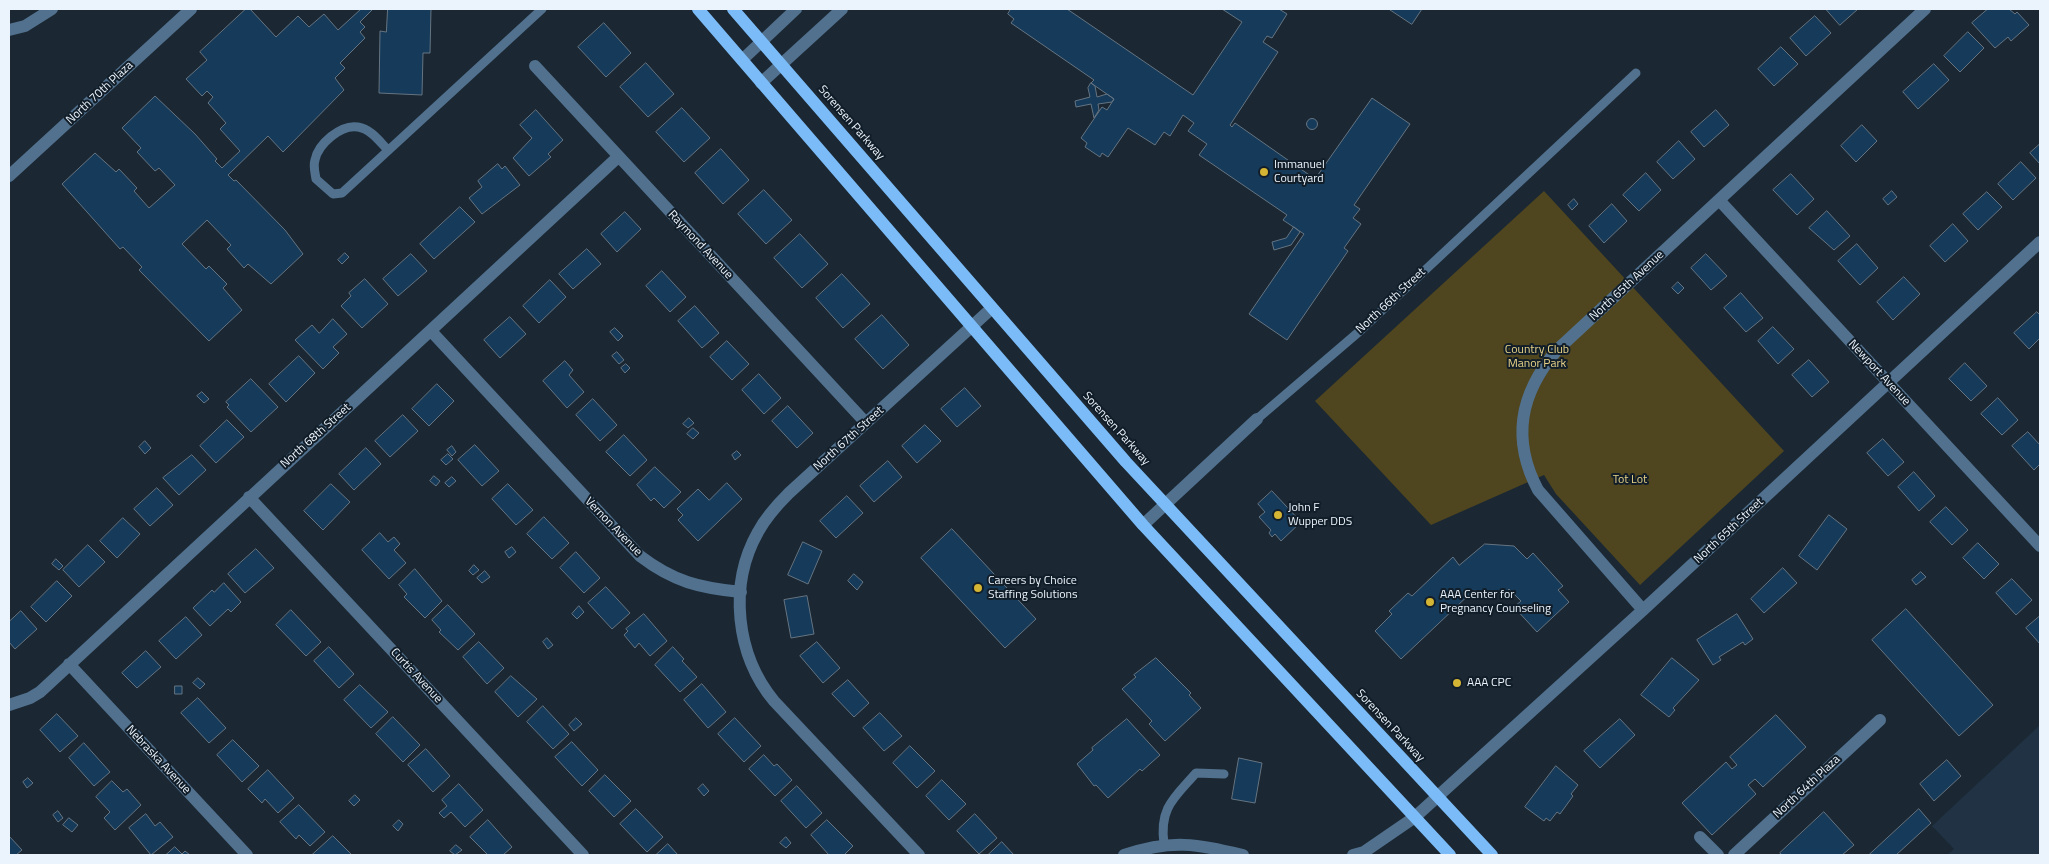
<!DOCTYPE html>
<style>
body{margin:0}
#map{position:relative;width:2049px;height:864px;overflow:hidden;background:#1b2833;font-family:"Titillium Web",sans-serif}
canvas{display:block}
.frame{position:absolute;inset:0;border:10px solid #ebf3fc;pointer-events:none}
</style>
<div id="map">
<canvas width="2049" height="864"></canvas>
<div class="frame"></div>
</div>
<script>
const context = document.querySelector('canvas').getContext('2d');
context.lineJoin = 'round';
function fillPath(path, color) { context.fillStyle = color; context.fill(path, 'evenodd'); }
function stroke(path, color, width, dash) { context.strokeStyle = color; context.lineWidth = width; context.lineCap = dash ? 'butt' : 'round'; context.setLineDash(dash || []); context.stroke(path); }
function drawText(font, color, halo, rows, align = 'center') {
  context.font = font + ' "Titillium Web",sans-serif'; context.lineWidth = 4; context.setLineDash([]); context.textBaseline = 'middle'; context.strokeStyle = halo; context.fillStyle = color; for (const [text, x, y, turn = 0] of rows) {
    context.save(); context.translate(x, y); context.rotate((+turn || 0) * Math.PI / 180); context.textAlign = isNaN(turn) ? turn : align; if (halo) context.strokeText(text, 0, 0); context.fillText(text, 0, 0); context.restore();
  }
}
const built = new Path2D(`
 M2039 726 2040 855H1947L1954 849 1932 826Z`);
const green = new Path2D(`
 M1544 191 1784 451 1640 585 1556 494 1544 475 1431 525 1315 401Z`);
const building = new Path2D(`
 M246 9H250L276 37 298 16 309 27 324 14 338 30 361 9H373L360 22 365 27 360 32 365 38 340 63 345 68 335 78 344 90 283 152 268 136 228 175 234 181 236 180 285 230 303 254 271 284 248 264 244 268 227 249 231 245 207 220 182 244 206 269 209 266 227 284 223 288 242 310 209 341 139 270 142 267 123 247 120 249 62 184 95 153 116 172 119 169 137 188 134 191 149 208 175 185 159 168 155 171 137 152 141 148 122 128 155 96 195 134 217 159 215 161 222 168 240 151 220 129 226 123 208 103 213 97 207 91 202 96 186 79 207 60 200 52Z
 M388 9H431L430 53H423L422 95 379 93 380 31 386 32Z
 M1011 9H1067L1193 95 1242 22 1222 9H1279L1287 14 1272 38 1267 36 1263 42 1278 52 1230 125 1232 127 1235 123 1315 179 1372 98 1410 124 1354 205 1360 209 1353 218 1361 224 1344 248 1348 251 1287 340 1249 314 1304 234 1283 220 1287 215 1199 155 1207 144 1188 131 1194 123 1183 115 1170 136 1164 132 1155 145 1128 128 1108 157 1102 153 1100 157 1085 147 1087 143 1081 138 1102 107 1107 110 1114 99 1091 83 1094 80 1011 23 1014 19 1008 14Z
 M1389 9H1422L1412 24Z
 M1826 9H1858L1840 25Z
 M1988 9H2009L2015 14 2017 12 2029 25 2011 41 2008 37 1995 48 1972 23Z
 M1815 16 1831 33 1806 56 1790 38Z
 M604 23 631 53 606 77 578 47Z
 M1968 32 1984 48 1960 72 1944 56Z
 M1781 47 1798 64 1774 86 1758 69Z
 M646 63 674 94 648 117 620 87Z
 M1934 64 1949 80 1918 109 1903 92Z
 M1091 83 1095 86 1097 97 1107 94 1114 99 1112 102 1098 104 1099 110 1094 118 1091 104 1076 107 1075 101 1090 97 1088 88Z
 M682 108 710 138 684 162 656 132Z
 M536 110 563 140 548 154 551 157 529 176 513 158 532 138 520 125Z
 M1716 110 1729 125 1704 147 1691 132Z
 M1306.5 124a5.5 5.5 0 1 1 11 0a5.5 5.5 0 1 1-11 0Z
 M1862 125 1877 141 1856 162 1841 146Z
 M1679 141 1695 159 1673 179 1657 162Z
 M2040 144V164L2030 153Z
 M721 149 749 180 723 204 695 173Z
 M2021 162 2036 178 2013 200 1998 184Z
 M498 164 502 169 505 166 520 185 482 214 469 198 482 187 478 181Z
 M1646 173 1661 190 1639 211 1623 195Z
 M1791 174 1814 199 1797 215 1773 190Z
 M764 190 792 220 766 244 738 214Z
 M1892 191 1897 197 1888 205 1883 199Z
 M1987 192 2002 207 1978 230 1963 214Z
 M1574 199 1578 204 1572 210 1568 205Z
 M1612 204 1627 221 1604 243 1589 226Z
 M460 207 475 222 434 259 420 244Z
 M1827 211 1850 236 1834 250 1809 228Z
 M625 212 641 229 617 252 601 234Z
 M1953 224 1968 241 1945 262 1930 246Z
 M1294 227 1300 232 1291 245 1274 250 1272 242 1286 238Z
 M800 234 828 264 802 288 774 258Z
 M1857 244 1878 268 1860 285 1838 261Z
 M587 249 601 264 573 289 559 274Z
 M345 253 349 257 342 264 338 260Z
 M411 254 427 271 398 296 383 279Z
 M1706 254 1727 276 1711 290 1691 268Z
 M662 271 686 297 670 312 646 286Z
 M842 274 870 304 843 328 816 298Z
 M1904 277 1920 294 1893 320 1877 302Z
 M365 279 388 304 362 328 341 306 351 296 349 293Z
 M550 280 566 297 539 323 523 306Z
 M1678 282 1684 288 1678 294 1672 288Z
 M1741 293 1763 318 1746 332 1724 308Z
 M695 306 719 333 702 348 678 321Z
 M2037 312 2040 315V338L2029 349 2014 333Z
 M882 315 909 345 883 369 855 339Z
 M510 317 526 334 500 358 484 340Z
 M333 319 347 334 333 347 339 353 323 369 295 340 312 325 319 333Z
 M1773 327 1794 349 1778 364 1758 341Z
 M615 328 623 336 618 341 610 332Z
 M727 341 749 364 732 380 710 357Z
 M617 352 624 360 619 364 612 356Z
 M299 356 315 373 286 402 269 384Z
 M1809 360 1829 382 1812 397 1792 375Z
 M565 361 573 370 569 375 584 392 567 408 543 381Z
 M1965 363 1987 386 1971 401 1949 379Z
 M626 364 630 368 625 373 621 368Z
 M759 374 781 398 764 414 742 390Z
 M251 379 278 407 251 432 227 407 229 405 226 402Z
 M437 384 454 401 429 426 412 409Z
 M965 388 981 406 957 427 941 409Z
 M202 392 209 399 204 403 197 396Z
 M1998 398 2018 420 2002 435 1981 414Z
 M593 399 617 425 600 441 576 415Z
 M788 406 813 433 797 448 772 421Z
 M403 415 418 431 390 457 375 441Z
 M689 418 694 423 688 428 683 424Z
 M227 420 244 437 216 463 200 446Z
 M925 425 941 441 917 463 902 446Z
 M693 428 699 433 693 439 687 434Z
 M2028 432 2040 445V464L2034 470 2012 446Z
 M624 435 647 460 630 476 606 452Z
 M1883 439 1904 462 1888 476 1867 453Z
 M145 441 151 448 145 454 139 447Z
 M475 445 499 471 482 486 458 460Z
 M452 446 456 452 452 456 447 450Z
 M366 448 381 464 354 490 339 474Z
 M737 451 741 455 735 460 732 455Z
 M448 454 453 459 446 465 441 460Z
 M192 455 206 470 179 495 163 478Z
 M888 461 902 477 874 502 860 486Z
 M655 467 681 492 664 508 654 498 651 501 637 485Z
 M1914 472 1935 496 1919 511 1898 487Z
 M434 476 440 481 436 486 430 481Z
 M452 477 456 481 449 487 445 483Z
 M727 483 742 499 698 541 678 520 683 515 677 509 698 489 709 500Z
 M331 484 350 502 323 530 304 511Z
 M508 484 533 510 516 525 492 499Z
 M157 488 173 505 150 526 134 509Z
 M1272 491 1301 522 1281 541 1275 534 1272 537 1269 533 1271 530 1259 517 1265 512 1258 504Z
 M847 496 863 513 836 538 820 521Z
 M1946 507 1968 530 1952 545 1930 522Z
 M1829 515 1847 529 1817 570 1799 556Z
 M544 517 569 543 552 559 527 534Z
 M123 518 140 534 117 558 100 541Z
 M952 529 1036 619 1005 648 921 558Z
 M380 533 388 542 394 537 400 544 394 550 406 563 389 579 362 550Z
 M803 542 822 551 808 584 788 575Z
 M1978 543 1999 564 1984 579 1963 558Z
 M1485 544 1514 546 1527 559 1533 553 1563 586 1558 590 1569 602 1537 632 1514 607 1521 601 1509 589 1504 594 1477 592 1474 590 1401 659 1375 631 1392 614 1389 611 1408 593 1412 596 1453 557 1459 565Z
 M88 545 105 562 79 587 63 570Z
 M512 547 516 552 509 558 505 552Z
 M256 549 274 568 245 593 228 574Z
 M576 552 600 578 584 593 560 568Z
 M56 559 63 566 59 570 52 564Z
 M474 565 479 570 473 575 469 571Z
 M1783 568 1797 583 1764 613 1751 599Z
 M415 569 442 601 425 618 404 597 407 594 399 585Z
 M485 571 490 577 482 583 477 578Z
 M1921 572 1926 577 1916 585 1912 580Z
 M854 574 863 582 857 590 848 581Z
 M2012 579 2032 600 2016 615 1996 593Z
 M57 581 72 596 46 622 31 607Z
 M224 583 241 602 231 612 228 609 210 626 193 608 212 590 214 592Z
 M606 587 630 613 612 629 588 603Z
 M807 596 814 634 791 638 784 600Z
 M448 605 475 634 458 650 439 632 441 630 432 620Z
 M579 606 584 612 577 619 572 614Z
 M1906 609 1993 705 1959 736 1872 640Z
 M291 610 321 642 306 656 276 625Z
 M21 611 37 629 15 649 9 642V622Z
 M644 614 667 641 650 656 639 643 635 648 624 635 628 631 626 629Z
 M1737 614 1753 639 1745 645 1743 642 1719 657 1721 660 1713 665 1697 640Z
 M2040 616V644L2026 628Z
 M186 617 202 635 176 659 159 641Z
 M547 638 553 645 548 649 543 642Z
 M479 642 504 668 487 684 463 657Z
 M817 642 840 668 823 683 800 656Z
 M329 647 354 674 339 688 314 661Z
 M673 647 684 659 682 661 697 677 680 692 655 665Z
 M146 651 161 667 137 688 122 673Z
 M1156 658 1191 693 1189 695 1201 708 1165 741 1149 724 1152 721 1122 689 1136 677 1134 675Z
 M1672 658 1699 680 1673 708 1675 710 1669 717 1641 695Z
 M511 676 537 699 518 717 495 692Z
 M198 678 205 684 200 689 193 683Z
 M848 680 869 703 854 717 832 694Z
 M702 684 726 712 708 728 684 700Z
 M360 685 388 712 371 728 344 700Z
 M175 686H182V694H175Z
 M198 698 226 728 209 743 181 713Z
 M543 706 569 734 553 749 527 722Z
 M880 713 902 736 884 751 863 728Z
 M57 714 78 736 60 752 40 730Z
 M1776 715 1806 747 1763 787 1755 779 1748 785 1756 794 1712 835 1682 803 1726 762 1732 769 1737 765 1730 757Z
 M393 717 420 745 403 762 376 734Z
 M576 718 582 724 574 731 569 725Z
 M735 718 761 746 744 762 718 734Z
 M1127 719 1160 755 1142 771 1140 769 1108 798 1096 785 1094 786 1077 764 1093 750 1092 748Z
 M1620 719 1635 735 1600 768 1584 751Z
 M233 740 259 766 242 782 217 755Z
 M572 742 598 770 582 786 555 757Z
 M84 743 110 772 94 786 69 758Z
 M910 746 935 771 917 788 893 763Z
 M426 749 450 776 433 792 408 765Z
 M764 755 774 766 777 764 792 780 775 796 749 769Z
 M1239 758 1262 763 1255 803 1232 799Z
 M1947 760 1961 776 1934 801 1920 784Z
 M1556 766 1578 785 1571 794 1573 796 1560 814 1557 812 1550 821 1546 818 1544 821 1525 807Z
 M268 770 294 798 278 813 265 799 262 803 248 789Z
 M605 775 631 801 614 817 589 791Z
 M28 778 33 783 27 788 23 782Z
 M942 780 966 804 949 820 926 796Z
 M112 781 123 792 127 789 141 805 115 830 104 818 110 812 96 797Z
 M459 784 483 810 465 827 451 812 444 818 439 813 447 806 442 800Z
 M703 784 709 791 704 796 698 789Z
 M797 786 822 813 806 828 781 801Z
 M355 795 360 800 354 806 349 801Z
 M299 805 325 832 310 846 299 835 296 839 280 822Z
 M636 809 663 837 647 852 620 824Z
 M1919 809 1931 823 1896 855H1869Z
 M58 811 63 818 58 822 53 815Z
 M1824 812 1854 845 1842 855H1782L1780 853Z
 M146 814 155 826 160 822 173 837 151 855 129 828Z
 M975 814 997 838 979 854 957 831Z
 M69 818 78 825 72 832 63 825Z
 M399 820 403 824 398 831 393 826Z
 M488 820 512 847 503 855H488L470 837Z
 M827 820 853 846 844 855H829L811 835Z
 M9 836 22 850 16 855H9Z
 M333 836 352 855H312Z
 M786 837 791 843 786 848 780 843Z
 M1002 842 1014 855H988Z
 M668 844 678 855H656Z
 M456 845 462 850 455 855 450 851Z
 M175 847 182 854 185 851 190 855H166Z`);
const service = new Path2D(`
 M388 150C380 142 371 129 358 127 341 124 318 144 315 160 313 166 315 172 316 179L333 194 342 193 542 9
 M1257 419 1361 330 1636 73
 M1164 844C1159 808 1174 798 1196 773L1224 774`);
const minor = new Path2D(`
 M9 30 25 26 52 9
 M742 60 796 9
 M535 66 866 423
 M761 83 842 9
 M9 176 191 9
 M1719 200 2040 546
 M431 331 640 556C674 582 700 588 741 592
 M249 497 583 855
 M1143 525 1257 419
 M1643 610 1538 490C1511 439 1520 393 1557 350L1925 9
 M69 664 247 855
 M9 705 30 698 40 692 618 157
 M1700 837 1718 855
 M919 855 774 701C736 655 728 585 758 532 766 517 777 505 789 493L992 308
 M1124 855C1173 839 1195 844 1243 855
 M1353 855 1364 852 1415 817 1643 610 2040 242
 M1734 855 1880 720`);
const primary = new Path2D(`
 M698 9 1143 525 1450 855
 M733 9 1126 462 1492 855`);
const markers = [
 [1264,172,5,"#d5b534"],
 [1278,515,5,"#d5b534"],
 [978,588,5,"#d5b534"],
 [1430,602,5,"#d5b534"],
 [1457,683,5,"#d5b534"]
];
const streetNames = [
 ["North 70th Plaza",100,93,-43],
 ["Sorensen Parkway",851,123,49],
 ["Raymond Avenue",700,245,47],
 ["North 65th Avenue",1627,286,-43],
 ["North 66th Street",1391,301,-43],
 ["Newport Avenue",1879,373,47],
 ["Sorensen Parkway",1116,429,48],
 ["North 68th Street",316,436,-42],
 ["North 67th Street",849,439,-42],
 ["Vernon Avenue",613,527,46],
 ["North 65th Street",1729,531,-43],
 ["Curtis Avenue",416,676,47],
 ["Sorensen Parkway",1390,726,47],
 ["Nebraska Avenue",158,760,47],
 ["North 64th Plaza",1807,787,-43]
];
const poiNames = [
 ["Immanuel",1274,165],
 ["Courtyard",1274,179],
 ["John F",1288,508],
 ["Wupper DDS",1288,522],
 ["Careers by Choice",988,581],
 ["Staffing Solutions",988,595],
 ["AAA Center for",1440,595],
 ["Pregnancy Counseling",1440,609],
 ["AAA CPC",1467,683]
];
const parkNames = [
 ["Country Club",1537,350],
 ["Manor Park",1537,364],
 ["Tot Lot",1630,480]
];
fillPath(built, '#203243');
fillPath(green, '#4f451f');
fillPath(building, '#163a59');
stroke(building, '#657482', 1);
stroke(service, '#52718e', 9);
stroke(minor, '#52718e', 12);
stroke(primary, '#7bbcf8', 12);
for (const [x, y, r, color] of markers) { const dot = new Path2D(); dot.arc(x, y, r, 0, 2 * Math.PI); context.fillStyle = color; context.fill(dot); stroke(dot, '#111e29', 2); }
drawText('12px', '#ebf3fc', '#111e29', streetNames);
drawText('12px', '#ebf3fc', '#111e29', poiNames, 'left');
drawText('12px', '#e7d287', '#111e29', parkNames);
</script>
